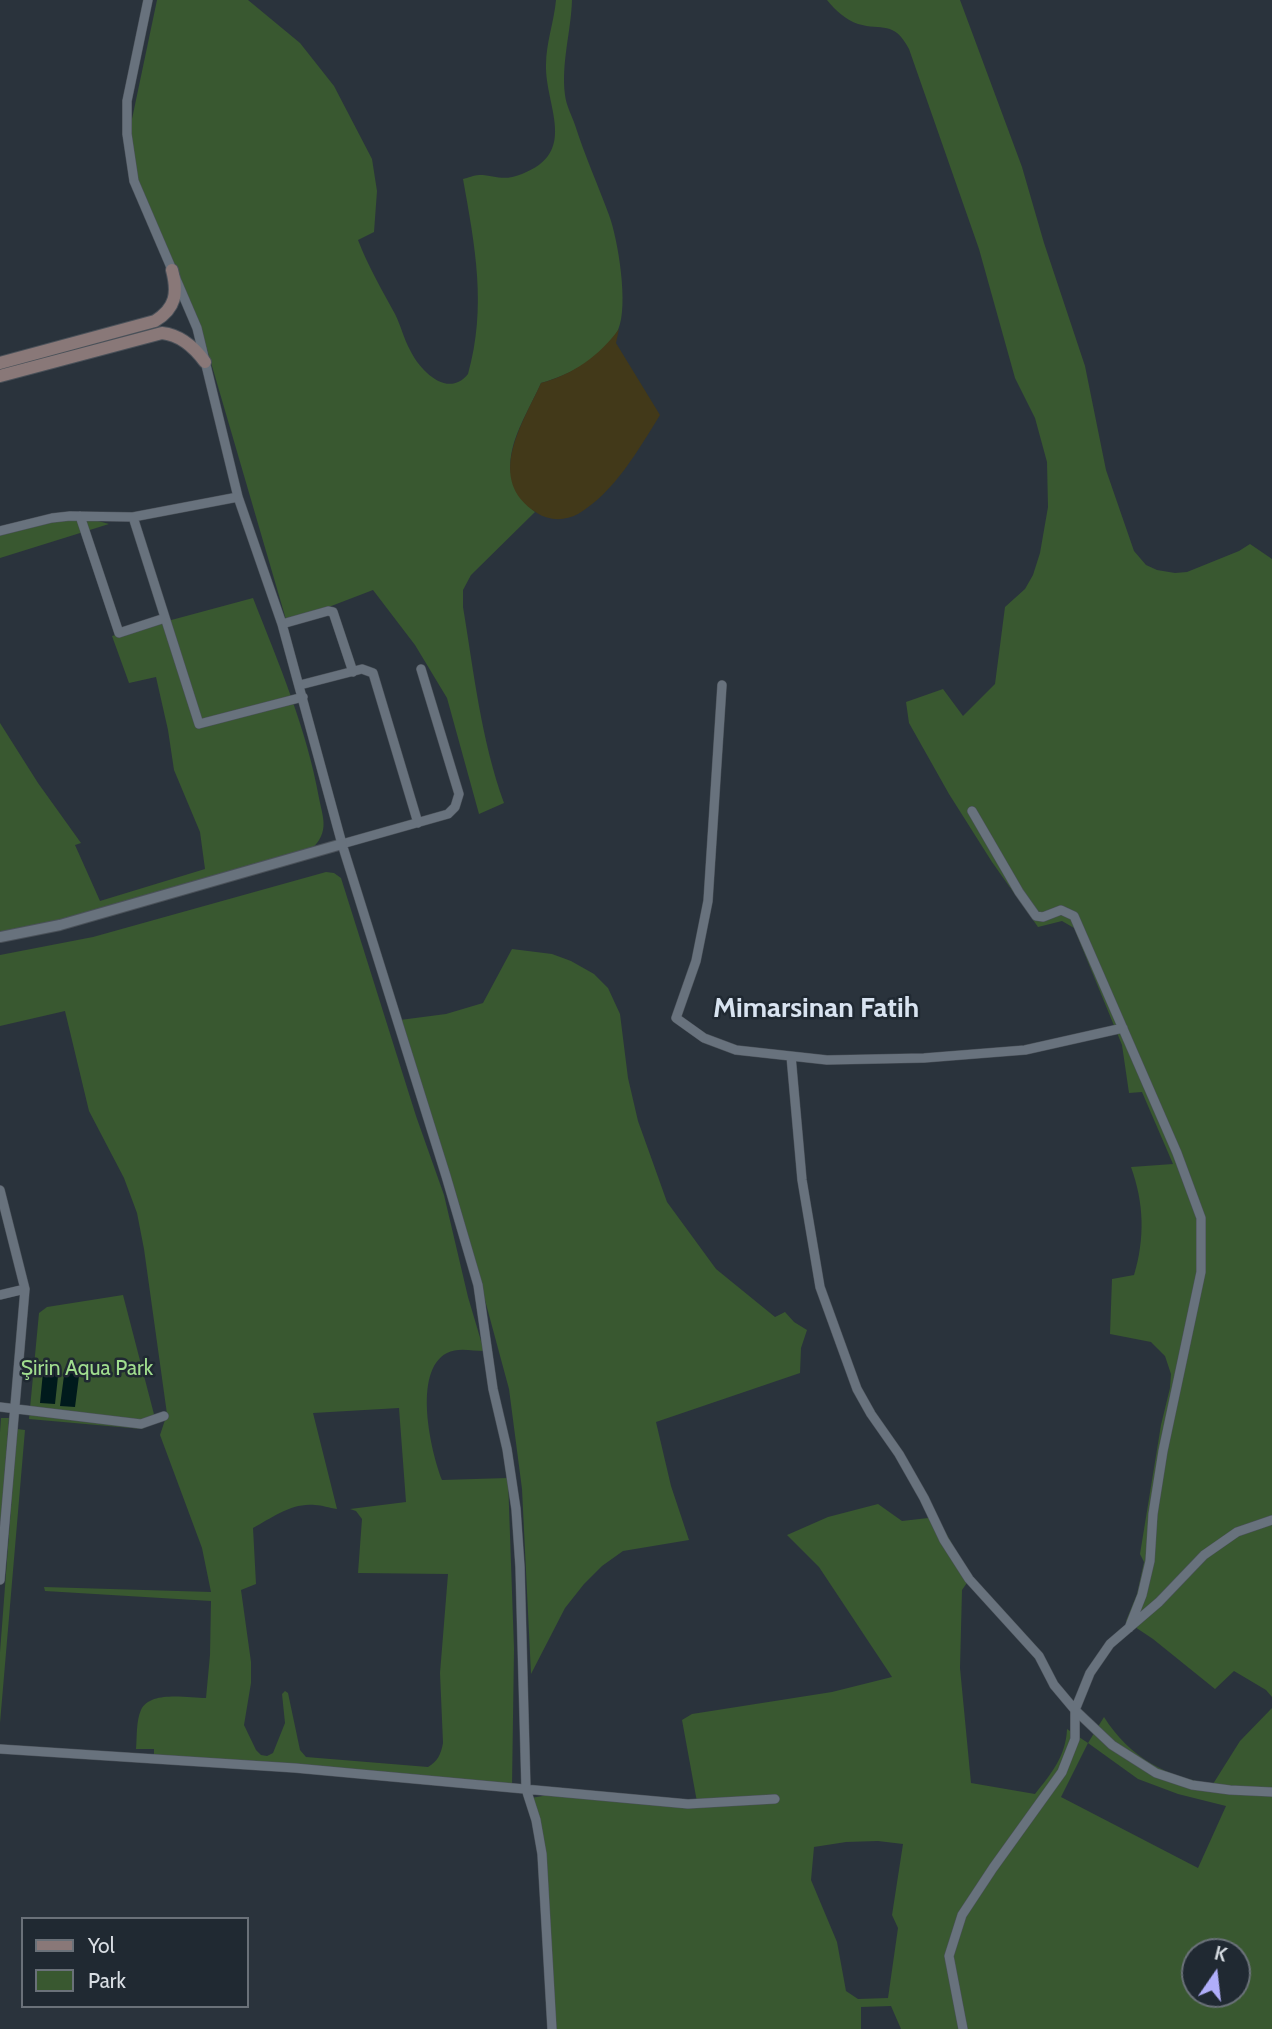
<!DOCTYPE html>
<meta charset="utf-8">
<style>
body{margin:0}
#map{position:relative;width:1272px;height:2029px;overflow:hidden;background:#2a333c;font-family:Cabin,sans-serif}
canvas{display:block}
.legend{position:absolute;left:21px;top:1917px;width:228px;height:91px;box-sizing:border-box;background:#202932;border:2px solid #6a7179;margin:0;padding:9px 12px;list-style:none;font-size:21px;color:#d9dee4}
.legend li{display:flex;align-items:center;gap:14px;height:35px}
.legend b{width:35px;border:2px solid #6a7179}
.north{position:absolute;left:1181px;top:1938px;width:70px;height:70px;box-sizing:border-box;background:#202932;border:2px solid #6a7179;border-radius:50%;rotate:14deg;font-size:19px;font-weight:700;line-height:28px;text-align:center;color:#d9dee4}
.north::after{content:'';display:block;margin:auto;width:24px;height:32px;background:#b0aefa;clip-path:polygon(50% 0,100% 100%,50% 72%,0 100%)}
</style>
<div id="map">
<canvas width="1272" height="2029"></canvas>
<ul class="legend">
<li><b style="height:9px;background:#897878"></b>Yol</li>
<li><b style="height:19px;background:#395830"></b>Park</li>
</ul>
<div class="north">K</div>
</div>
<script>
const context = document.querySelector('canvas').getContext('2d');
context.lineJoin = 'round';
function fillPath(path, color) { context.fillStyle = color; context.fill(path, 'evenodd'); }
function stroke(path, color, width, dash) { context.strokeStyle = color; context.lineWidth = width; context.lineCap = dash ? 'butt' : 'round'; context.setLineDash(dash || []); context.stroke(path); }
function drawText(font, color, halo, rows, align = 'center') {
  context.font = font + ' Cabin,sans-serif'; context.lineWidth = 5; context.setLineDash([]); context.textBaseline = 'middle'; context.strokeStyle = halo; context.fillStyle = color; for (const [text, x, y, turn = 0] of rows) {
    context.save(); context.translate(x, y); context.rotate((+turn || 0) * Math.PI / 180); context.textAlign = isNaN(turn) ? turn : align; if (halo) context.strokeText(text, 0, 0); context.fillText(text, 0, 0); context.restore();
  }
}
const green = new Path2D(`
 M157 0H248L300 43 334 86 372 159 377 191 374 232 358 240C368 266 382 290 395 314 401 326 404 339 410 350 420 371 448 399 468 374 487 307 475 246 463 179 468 178 474 175 479 175 496 175 502 182 522 174 579 152 545 106 546 65 546 43 554 22 556 0H572C571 32 561 63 565 95 566 105 572 116 575 125 585 156 598 185 609 215 618 239 629 306 618 330 605 358 569 375 541 383 521 428 487 470 535 512L471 575 463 590V607C474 673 481 739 504 803L479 814 447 698 415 645 373 590 287 623 205 342 135 172 131 140 132 119Z
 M827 0H960L1022 167 1044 243 1085 366 1106 470 1134 551 1146 565 1157 570 1175 573 1187 572 1239 551 1250 544 1272 559V1697L1266 1690 1234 1671 1215 1689 1153 1639 1126 1621 1137 1594 1144 1562 1140 1554 1161 1425 1170 1388 1171 1374 1165 1356 1151 1342 1110 1334 1112 1279 1134 1275C1145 1238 1144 1203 1131 1167L1173 1164 1142 1092 1129 1093 1122 1045 1074 928 1062 921 1038 927 992 862 949 794 909 723 906 702 943 689 963 716 995 684 1005 607 1025 589 1033 575 1040 553 1048 507 1047 462 1035 418 1015 378 979 249 909 49C894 20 882 31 858 24 846 20 835 10 827 0Z
 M50 519 98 521 109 524 0 558V533Z
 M253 598C279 664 307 730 319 798 321 809 325 820 323 830 321 840 315 846 308 852L67 920 0 934V723L38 783 81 843 75 845 100 901 205 869 200 832 174 770 168 730 156 677 129 683 112 636Z
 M326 872 334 873 341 878 416 1116 444 1195 468 1297 484 1351C472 1351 458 1347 447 1353 412 1371 431 1452 442 1480L508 1478 514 1649 512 1786 154 1759V1749H136C137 1737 136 1721 141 1710 150 1690 188 1698 206 1698L210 1655 211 1601 45 1591 44 1587 211 1592 202 1548 160 1435 167 1414 144 1249 137 1213 124 1178 89 1111 65 1011 0 1026V955L93 937ZM399 1408 406 1502 350 1509 356 1511 362 1519 358 1573 448 1574 440 1673 443 1743C441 1754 438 1761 428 1767L306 1757 300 1750 288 1693 285 1691 282 1694 285 1723 273 1753 267 1756 261 1755 256 1750 244 1725 251 1683V1662L241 1590 256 1584 253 1528C271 1518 293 1502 315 1505 322 1505 329 1508 337 1509L313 1413Z
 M512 949 552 954 571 961 594 974 608 988 620 1014 628 1078 638 1121 667 1202 716 1269 775 1317 785 1312 794 1322 807 1330 801 1348 800 1373 656 1422 671 1486 689 1540 623 1551 602 1566 584 1584 565 1608 531 1674 522 1489 509 1389 459 1204 400 1020 446 1014 483 1003Z
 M123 1295 156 1422 142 1429 29 1419 39 1313 47 1307Z
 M1 1418H9L0 1532V1432Z
 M17 1429 25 1430 0 1723V1652Z
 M878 1504 902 1521 937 1517 971 1577 962 1590 960 1668 971 1783 1035 1794C1051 1774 1066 1756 1067 1729L1088 1743 1104 1717C1130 1758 1166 1777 1213 1784L1240 1741 1272 1708V2029H901L891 2006 861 2007V2029H551L547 1931 531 1798 577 1790 697 1802 682 1720 692 1714 832 1692 892 1677 819 1567 787 1535 828 1517ZM1088 1743 1138 1779 1178 1794 1226 1806 1198 1868 1061 1797ZM878 1841 903 1844 892 1915 898 1928 888 1998 858 1999 846 1991 837 1942 811 1880 814 1847 846 1842ZM1195 1952H1237V1994H1195Z`);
const sand = new Path2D(`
 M619 329 616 343 660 415C639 449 614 493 578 514 565 521 549 521 537 513 484 480 523 423 541 383 574 374 599 356 619 329Z`);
const water = new Path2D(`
 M50 1367H59L55 1404 40 1403 43 1372Z
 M65 1368 73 1370 79 1376 75 1407 60 1406Z`);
const minor = new Path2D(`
 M148 0 127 101V134L134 181 197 328 238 497 282 624 342 844 446 1176 478 1285 493 1389 507 1449 516 1509 520 1567 526 1789 536 1820 542 1854 552 2029
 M80 516 119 633 165 618
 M133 517 199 724 303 697
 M0 531 52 518 70 516 133 517 238 497
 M282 624 328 611 333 612 353 672
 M300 685 362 669 373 673 418 823
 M722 685 708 901 696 961 676 1018 704 1038 736 1050 827 1060 924 1058 1025 1050 1123 1028
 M972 811 1019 892 1036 916 1043 917 1061 910 1074 916 1177 1153 1201 1218V1272L1163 1451 1153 1514 1150 1561 1142 1595 1129 1628
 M342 844 448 814 455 807 459 794 421 669
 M791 1056 802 1180 820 1287 857 1389 871 1414 899 1454 924 1498 944 1540 969 1579 1039 1656 1054 1685 1075 1710 1112 1745 1156 1773 1192 1785 1230 1790 1272 1792
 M0 1190 25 1289 0 1580
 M0 1295 25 1289
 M0 1407 141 1424 164 1416
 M0 1749 295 1768 688 1804 775 1799
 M963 2029 949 1956 962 1915 993 1868 1062 1772 1075 1739V1710L1090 1673 1110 1644 1159 1602 1204 1555 1237 1532 1272 1520`);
const tertiary = new Path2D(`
 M0 937 60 925 342 844`);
const secondary = new Path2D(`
 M0 363 155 321C176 308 178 293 172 270
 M0 376 162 333C181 335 194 347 205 362`);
const parkNames = [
 ["Şirin Aqua Park",87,1369]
];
const districtNames = [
 ["Mimarsinan Fatih",816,1009]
];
fillPath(green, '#395830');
fillPath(sand, '#423919');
fillPath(water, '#001a1c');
stroke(minor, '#4a5159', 10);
stroke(tertiary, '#4a5159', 12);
stroke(secondary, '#4a5159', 14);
stroke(minor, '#68727d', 9);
stroke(tertiary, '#68727d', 10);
stroke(secondary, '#897878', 12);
drawText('21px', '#a0dd8e', '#202932', parkNames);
drawText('bold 28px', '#d8e3f0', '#202932', districtNames);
</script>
